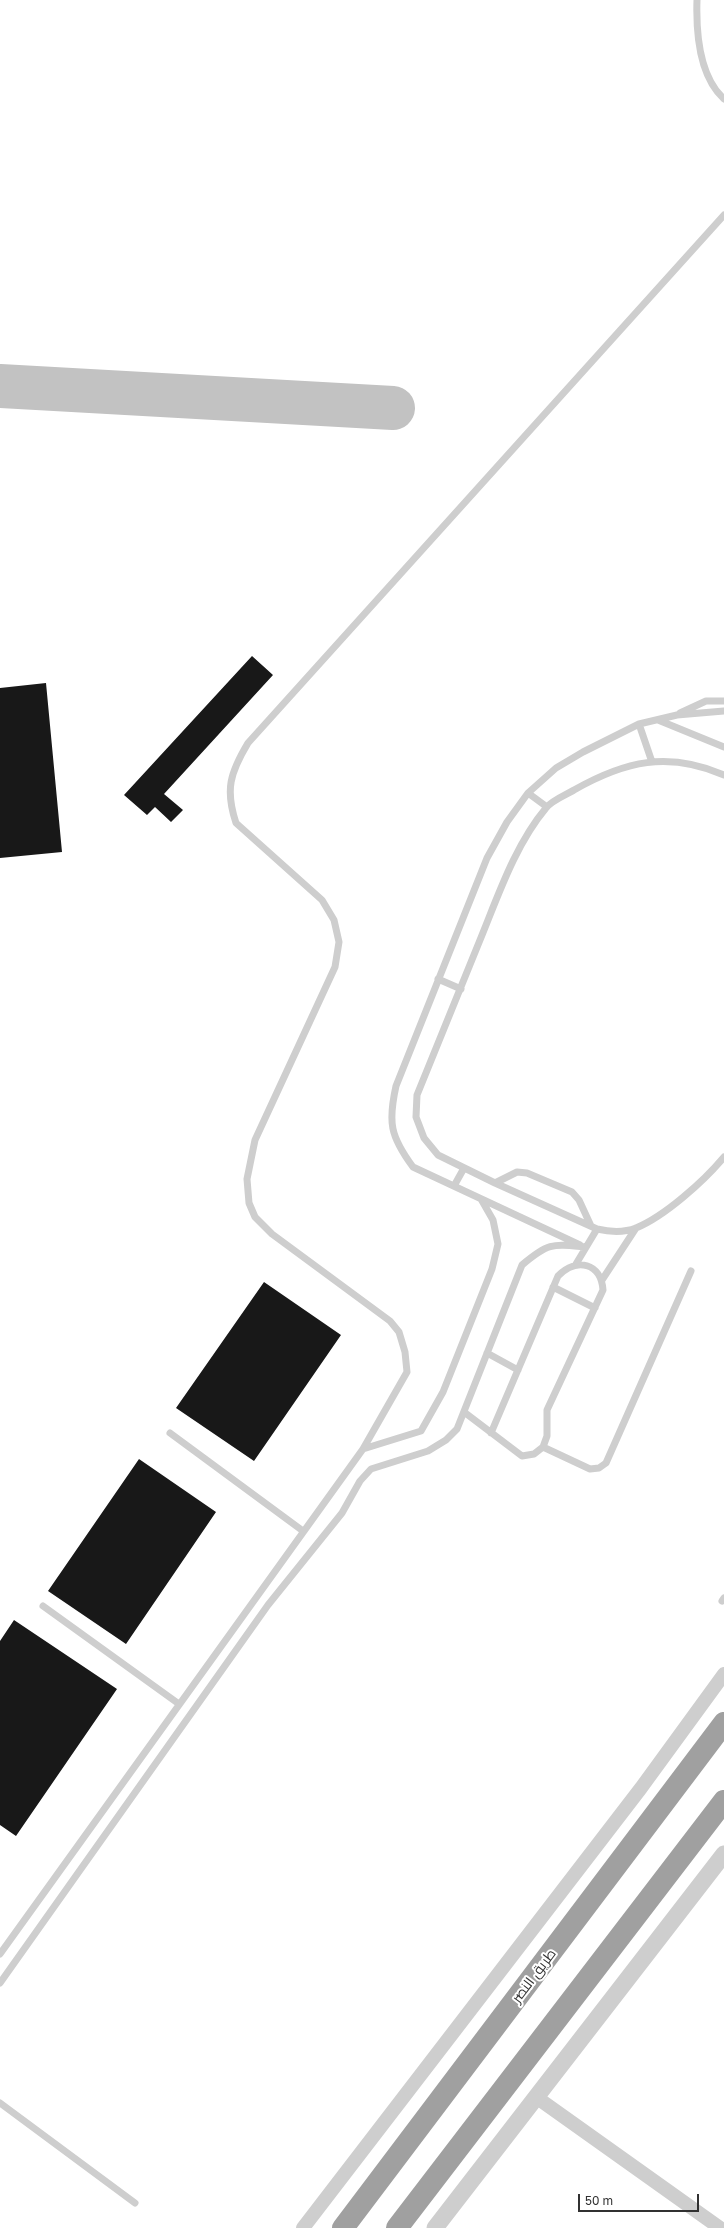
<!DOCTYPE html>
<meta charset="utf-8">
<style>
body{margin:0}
#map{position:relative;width:724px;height:2228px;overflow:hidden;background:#fff;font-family:"Golos Text",sans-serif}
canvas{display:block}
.scale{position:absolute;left:578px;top:2194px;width:121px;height:18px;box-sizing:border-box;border:2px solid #313131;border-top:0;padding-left:5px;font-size:12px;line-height:14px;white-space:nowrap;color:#313131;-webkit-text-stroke:3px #fff;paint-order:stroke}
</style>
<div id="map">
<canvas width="724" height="2228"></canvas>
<div class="scale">50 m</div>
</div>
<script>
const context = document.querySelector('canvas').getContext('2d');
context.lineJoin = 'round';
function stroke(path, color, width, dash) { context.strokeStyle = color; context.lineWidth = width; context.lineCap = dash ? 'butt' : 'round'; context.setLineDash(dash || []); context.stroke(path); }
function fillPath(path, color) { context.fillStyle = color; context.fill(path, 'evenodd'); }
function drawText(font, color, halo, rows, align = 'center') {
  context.font = font + ' "Golos Text",Cairo,sans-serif'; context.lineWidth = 4; context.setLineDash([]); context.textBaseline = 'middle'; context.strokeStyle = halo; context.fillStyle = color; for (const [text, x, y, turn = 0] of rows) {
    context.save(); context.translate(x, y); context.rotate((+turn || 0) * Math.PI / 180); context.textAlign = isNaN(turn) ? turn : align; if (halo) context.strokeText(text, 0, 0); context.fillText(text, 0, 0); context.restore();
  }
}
const taxiway = new Path2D(`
 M0 386 393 408`);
const building = new Path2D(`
 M252 656 273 675 164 794 183 810 171 822 155 807 147 815 124 795Z
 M46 683 62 852 0 858V688Z
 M264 1282 341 1335 254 1461 176 1408Z
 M139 1459 216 1512 126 1644 48 1591Z
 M14 1620 117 1689 16 1836 0 1825V1641Z`);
const service = new Path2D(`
 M697 0C696 31 699 76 724 99
 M680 713 706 701H724
 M658 720 724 747
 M639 724 652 762
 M724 775C668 751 625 761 574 790 566 795 552 800 546 808 515 845 498 896 480 940 459 992 438 1043 417 1095L416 1117 424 1138 438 1155 495 1183 597 1229C610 1232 623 1233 636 1228 665 1216 704 1181 724 1157
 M528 793 547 807
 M438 979 461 989
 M495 1183 517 1172 527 1173 572 1192 579 1200 591 1226
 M454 1186 464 1168
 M580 1245 413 1167C390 1136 388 1122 396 1086L487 858 507 822 528 793 556 768 583 752 639 724 677 715 724 711
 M576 1264 597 1229
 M602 1280 636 1228
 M553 1287 595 1308
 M487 1353 518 1370
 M464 1412 522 1456 534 1454 543 1447 547 1436V1410L603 1290C601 1263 577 1257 558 1276L491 1433
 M170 1433 303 1531
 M543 1447 590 1469 599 1468 606 1463 691 1271
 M363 1449 421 1431 443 1392 492 1269 498 1244 493 1220 481 1199
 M722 1601 724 1598
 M43 1606 179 1704
 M0 1954 363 1449 407 1372 405 1352 399 1332 390 1321 272 1234 255 1217 249 1203 247 1179 255 1140 335 967 339 942 334 920 322 900 236 823C225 790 230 773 248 743L724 215
 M0 1983 268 1605 342 1513 360 1481 371 1469 428 1451 446 1440 457 1429 522 1265C549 1242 553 1244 586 1247
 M0 2103 135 2203`);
const minor = new Path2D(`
 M536 2097 720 2228
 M303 2228 641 1788 724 1674`);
const tertiary = new Path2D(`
 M435 2228 724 1854`);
const trunk = new Path2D(`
 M343 2228 724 1723
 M397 2228 724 1801`);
const streetNames = [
 ["طريق النصر",534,1976,-53]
];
stroke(taxiway, '#c2c2c2', 44);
fillPath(building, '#181818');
stroke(service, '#cecece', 7);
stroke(minor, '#cecece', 14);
stroke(tertiary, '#cecece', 17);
stroke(trunk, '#a0a0a0', 22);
drawText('14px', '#313131', '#fff', streetNames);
</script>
